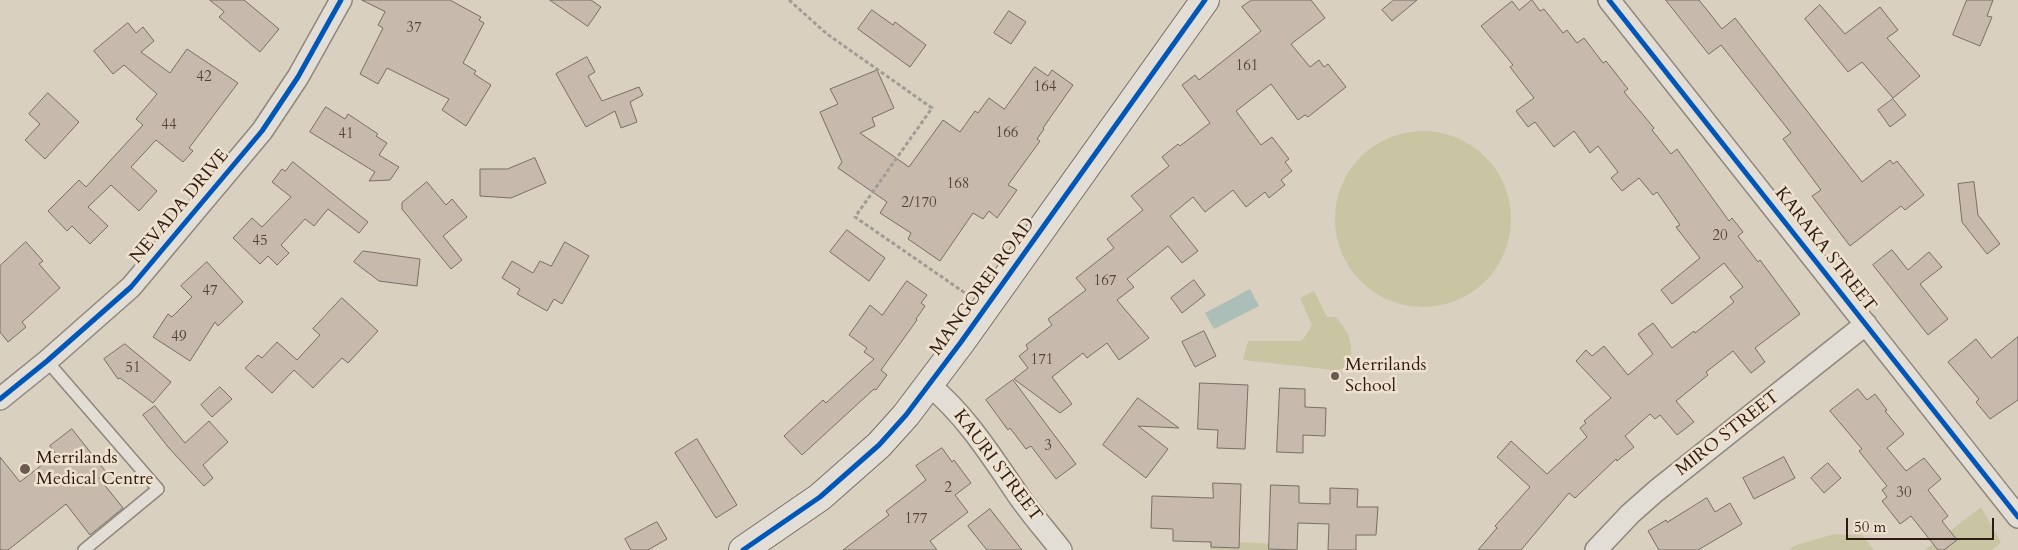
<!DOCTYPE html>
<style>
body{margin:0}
#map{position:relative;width:2018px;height:550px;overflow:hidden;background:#dad0c0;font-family:Cardo,serif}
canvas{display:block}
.scale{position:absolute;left:1846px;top:518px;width:148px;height:22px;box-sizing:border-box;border:2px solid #2f1a13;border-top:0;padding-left:6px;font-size:15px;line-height:18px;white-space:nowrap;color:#2f1a13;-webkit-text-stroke:4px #eee2cf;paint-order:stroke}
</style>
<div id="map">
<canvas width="2018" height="550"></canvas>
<div class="scale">50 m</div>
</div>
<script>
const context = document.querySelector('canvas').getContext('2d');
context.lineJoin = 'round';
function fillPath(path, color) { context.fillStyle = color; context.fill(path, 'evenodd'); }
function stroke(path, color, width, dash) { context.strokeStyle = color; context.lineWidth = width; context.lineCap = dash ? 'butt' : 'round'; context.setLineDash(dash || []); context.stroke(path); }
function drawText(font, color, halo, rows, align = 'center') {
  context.font = font + ' Cardo,serif'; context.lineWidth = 5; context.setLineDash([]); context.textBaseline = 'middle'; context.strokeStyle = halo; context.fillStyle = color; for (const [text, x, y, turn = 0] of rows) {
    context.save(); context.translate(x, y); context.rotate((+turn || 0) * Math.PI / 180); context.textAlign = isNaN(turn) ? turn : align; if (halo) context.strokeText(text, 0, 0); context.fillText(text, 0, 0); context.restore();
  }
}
const green = new Path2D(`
 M1335 219a88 88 0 1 1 176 0a88 88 0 1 1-176 0Z
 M1314 291 1327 317H1336C1352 337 1352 342 1351 367L1334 370 1243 360 1248 341H1300L1304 338 1312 325 1300 298Z
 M1981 507 2001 542 1992 550H1925Z
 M1834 534 1862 535 1874 550H1789L1794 546Z
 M1210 541 1282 544V550H1210Z`);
const water = new Path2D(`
 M1250 289 1259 306 1214 329 1205 313Z`);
const building = new Path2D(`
 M210 0H244L279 29 260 52 219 17 224 12Z
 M362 0H450L481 17 479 20 484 23 463 63 476 71 474 74 491 85 466 126 442 110 449 99 387 68 378 84 360 74 383 28 378 25 385 12Z
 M550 0H591L601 7 588 26Z
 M1252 0H1311L1325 18 1291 44 1310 67 1319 60 1324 67 1328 64 1346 87 1308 117 1305 115 1298 120 1271 84 1236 111 1261 145 1272 137 1289 159 1285 162 1292 171 1281 180 1285 185 1269 198 1265 192 1246 207 1233 190 1205 212 1193 197 1170 216 1198 251 1182 263 1168 246 1127 279 1134 287 1117 300 1149 338 1119 360 1107 343 1087 358 1083 353 1052 377 1072 404 1060 413 1014 379 1028 368 1019 356 1028 349 1026 345 1052 325 1048 319 1086 290 1076 278 1114 248 1107 239 1143 210 1131 196 1169 166 1162 157 1178 144 1180 146 1210 123 1182 85 1195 75 1199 80 1261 31 1242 7Z
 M1394 0H1417L1392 21 1382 10Z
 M1532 0 1540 11 1544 9 1563 33 1567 30 1577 43 1584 38 1603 63 1606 61 1628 89 1624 92 1654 128 1652 130 1671 154 1677 149 1729 221 1732 218 1743 232 1738 236 1758 262 1760 260 1800 314 1755 348 1765 362 1751 373 1733 351 1706 372 1708 375 1676 401 1694 422 1677 435 1660 415 1655 419 1650 414 1625 436 1634 447 1617 461 1616 459 1575 498 1569 493 1521 550H1478L1497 528 1495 526 1530 487 1497 457 1511 441 1547 474 1587 437 1580 428 1586 423 1584 421 1611 398 1576 361 1586 350 1592 356 1604 346 1628 375 1653 354 1638 334 1653 323 1672 348 1694 331 1695 333 1734 302 1730 297 1743 287 1724 263 1672 304 1661 290 1700 258 1676 227 1680 225 1657 192 1653 195 1639 178 1622 191 1611 178 1618 172 1598 146 1590 153 1574 131 1554 147 1535 122 1528 127 1516 111 1534 98 1510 67 1513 65 1481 26 1512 1 1519 10Z
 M1666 0H1699L1722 29 1735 18 1862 182 1890 160 1893 164 1897 161 1924 195 1905 210 1901 206 1850 246 1812 196 1821 190 1783 139 1791 133 1721 45 1709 54Z
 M1967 0H1993L1987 16 1992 17 1980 46 1953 35Z
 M1820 5 1845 34 1880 7 1898 30 1887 38 1920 76 1893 98 1862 62 1848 72 1805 19Z
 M872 10 893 25 895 22 926 45 910 67 858 29Z
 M1009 11 1026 22 1011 44 994 33Z
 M128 23 136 33 143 27 154 41 141 52 170 73 187 49 238 83 189 148 193 151 183 162 156 140 131 167 157 191 139 211 111 185 88 207 108 226 90 244 72 226 67 231 48 211 79 180 86 187 143 125 136 119 157 94 124 65 113 74 94 51Z
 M587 57 595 72 588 76 602 101 639 87 643 95 630 102 637 122 621 128 615 111 586 127 556 74Z
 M1035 67 1048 76 1052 70 1073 85 1043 128 1044 129 1037 139 1040 141 1008 185 1017 190 997 218 989 211 983 219 973 213 940 261 908 239 911 233 880 213 887 202 838 168 842 162 820 112 838 104 830 89 877 70 894 108 872 118 875 126 860 133 909 167 943 120 960 132 975 111 978 113 989 98 1004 109Z
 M48 93 79 122 45 159 25 140 40 124 29 114Z
 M1893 99 1906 115 1890 127 1878 110Z
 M326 107 345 119 348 114 378 134 376 136 387 143 379 155 399 167 390 180 369 181 375 172 310 132Z
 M535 158 546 183 511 198 480 196V169H507Z
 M293 162 368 222 359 233 328 209 314 226 305 219 281 245 289 253 277 265 268 256 260 264 233 238 252 218 262 227 291 197 272 182 282 169 285 171Z
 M427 182 446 205 452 199 467 217 443 236 462 260 451 269 402 209V203Z
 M1974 182 1978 215 2000 244 1987 254 1962 222 1958 184Z
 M847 230 885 258 869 281 830 252Z
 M26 242 43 261 39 264 60 288 22 322 26 327 8 342 0 332V266Z
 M565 242 589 256 562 304 554 299 547 311 517 294 520 289 502 278 512 261 533 273 540 261 551 266Z
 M1892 250 1908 270 1929 252 1942 267 1920 284 1948 319 1928 335 1873 265Z
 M363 251 420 259 417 286 379 281 354 262Z
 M207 262 243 302 218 326 215 322 190 361 153 337 168 314 172 317 192 297 181 286Z
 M1194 280 1205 295 1182 313 1171 298Z
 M907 281 927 295 921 303 925 306 916 319 917 320 881 370 887 375 876 390 874 389 802 455 784 436 823 400 826 403 874 359 864 352 867 348 849 335 870 305 882 315Z
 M342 298 378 331 348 363 342 358 313 388 294 370 272 393 245 368 258 355 262 358 277 342 297 360 320 335 313 329Z
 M1204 331 1216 356 1195 367 1182 342Z
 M2018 337V400L1990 419 1976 402 1979 399 1948 362 1976 339 1991 358Z
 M125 344 171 382 153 403 120 378 118 379 104 359Z
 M1013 380 1076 464 1056 479 1031 446 1026 449 1010 428 1008 430 986 400Z
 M1200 383 1248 385 1245 449 1217 448 1218 430 1198 429Z
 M220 387 232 399 212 417 201 405Z
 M1280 388 1305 389V407L1326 408 1325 436 1303 435V453L1277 452Z
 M1858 389 1867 400 1875 394 1887 410 1885 411 1904 434 1887 448 1906 471 1924 458 1941 479 1928 490 1948 516 1942 521 1957 540 1944 550H1938L1911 516 1900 524 1882 501 1887 497 1882 490 1887 486 1859 451 1862 449 1830 411Z
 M1138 398 1179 428 1138 426 1168 449 1146 478 1103 445Z
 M155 406 185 443 209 421 228 442 203 465 213 478 204 486 168 447 143 415Z
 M72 429 106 472 99 478 123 508 90 535 66 504 8 550H0V457L20 482 56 454 50 446Z
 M697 439 737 505 716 518 675 453Z
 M942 448 952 462 954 460 971 483 955 495 968 512 930 541 937 550H843L889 515 886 511 926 480 916 466Z
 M1784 457 1795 478 1754 499 1743 478Z
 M1828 463 1841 478 1824 493 1811 478Z
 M1213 483 1241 484 1239 548 1211 547V542L1173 541V529L1151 528 1152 496 1213 498Z
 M1271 485 1299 486V503L1330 504V488L1358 489 1357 507H1378L1376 535H1356V550H1328L1329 524 1298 523 1297 550 1269 549Z
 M1707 498 1715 512 1730 503 1742 524 1698 550H1659L1648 531 1666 520 1667 522Z
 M990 509 1022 550H987L974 534 968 526Z
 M657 522 667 539 648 550H631L625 539Z`);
const path = new Path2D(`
 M789 0 827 34 932 108 855 217 968 295`);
const lane = new Path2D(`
 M47 361 158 489 84 550`);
const street = new Path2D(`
 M1609 0 2018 517
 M929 385C965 414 992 457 1018 495 1031 514 1047 532 1061 550
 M0 399 47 361 131 287 262 131 298 77 341 0
 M1596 550 1630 514 1656 491 1866 324`);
const secondary = new Path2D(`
 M743 550 820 497 879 445 906 415 961 342 1205 0`);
const cycleway = new Path2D(`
 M1609 0 2018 517
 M0 399 47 361 131 287 262 131 298 77 341 0
 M743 550 820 497 879 445 906 415 961 342 1205 0`);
const markers = [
 [1335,376,5,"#6b5a50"],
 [25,469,6,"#6b5a50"]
];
const numberNames = [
 ["37",414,29],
 ["161",1247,67],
 ["42",204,78],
 ["164",1045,88],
 ["44",169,126],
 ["166",1007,134],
 ["41",346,135],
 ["168",958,185],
 ["2/170",919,204],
 ["20",1720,237],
 ["45",260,242],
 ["167",1105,282],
 ["47",210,292],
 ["49",179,338],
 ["171",1042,361],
 ["51",133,369],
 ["3",1048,447],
 ["2",948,489],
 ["30",1904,494],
 ["177",916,520]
];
const streetNames = [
 ["NEVADA DRIVE",180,207,-50],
 ["KARAKA STREET",1825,250,52],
 ["MANGOREI ROAD",983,287,-54],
 ["MIRO STREET",1728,434,-38],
 ["KAURI STREET",997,466,53]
];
const poiNames = [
 ["Merrilands",1345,366],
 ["School",1345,387],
 ["Merrilands",36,459],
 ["Medical Centre",36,480]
];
fillPath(green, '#c9c4a2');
fillPath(water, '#abbeb8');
fillPath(building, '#c7b9ab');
stroke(building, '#776f66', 1);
stroke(lane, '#8f877d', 14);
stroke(street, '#8f877d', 24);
stroke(secondary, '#776f66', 30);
stroke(path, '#a29c96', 3, [4, 2.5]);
stroke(lane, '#e2ded5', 11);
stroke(street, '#e2ded5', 21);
stroke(secondary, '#e2ded5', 28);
stroke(cycleway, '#0057b8', 5);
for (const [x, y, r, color] of markers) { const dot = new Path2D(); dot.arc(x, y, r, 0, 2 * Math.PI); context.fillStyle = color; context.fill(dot); stroke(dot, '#eee2cf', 2); }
drawText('15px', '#554239', null, numberNames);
drawText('18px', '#2f1a13', '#eee2cf', streetNames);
drawText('18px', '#2f1a13', '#eee2cf', poiNames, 'left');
</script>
